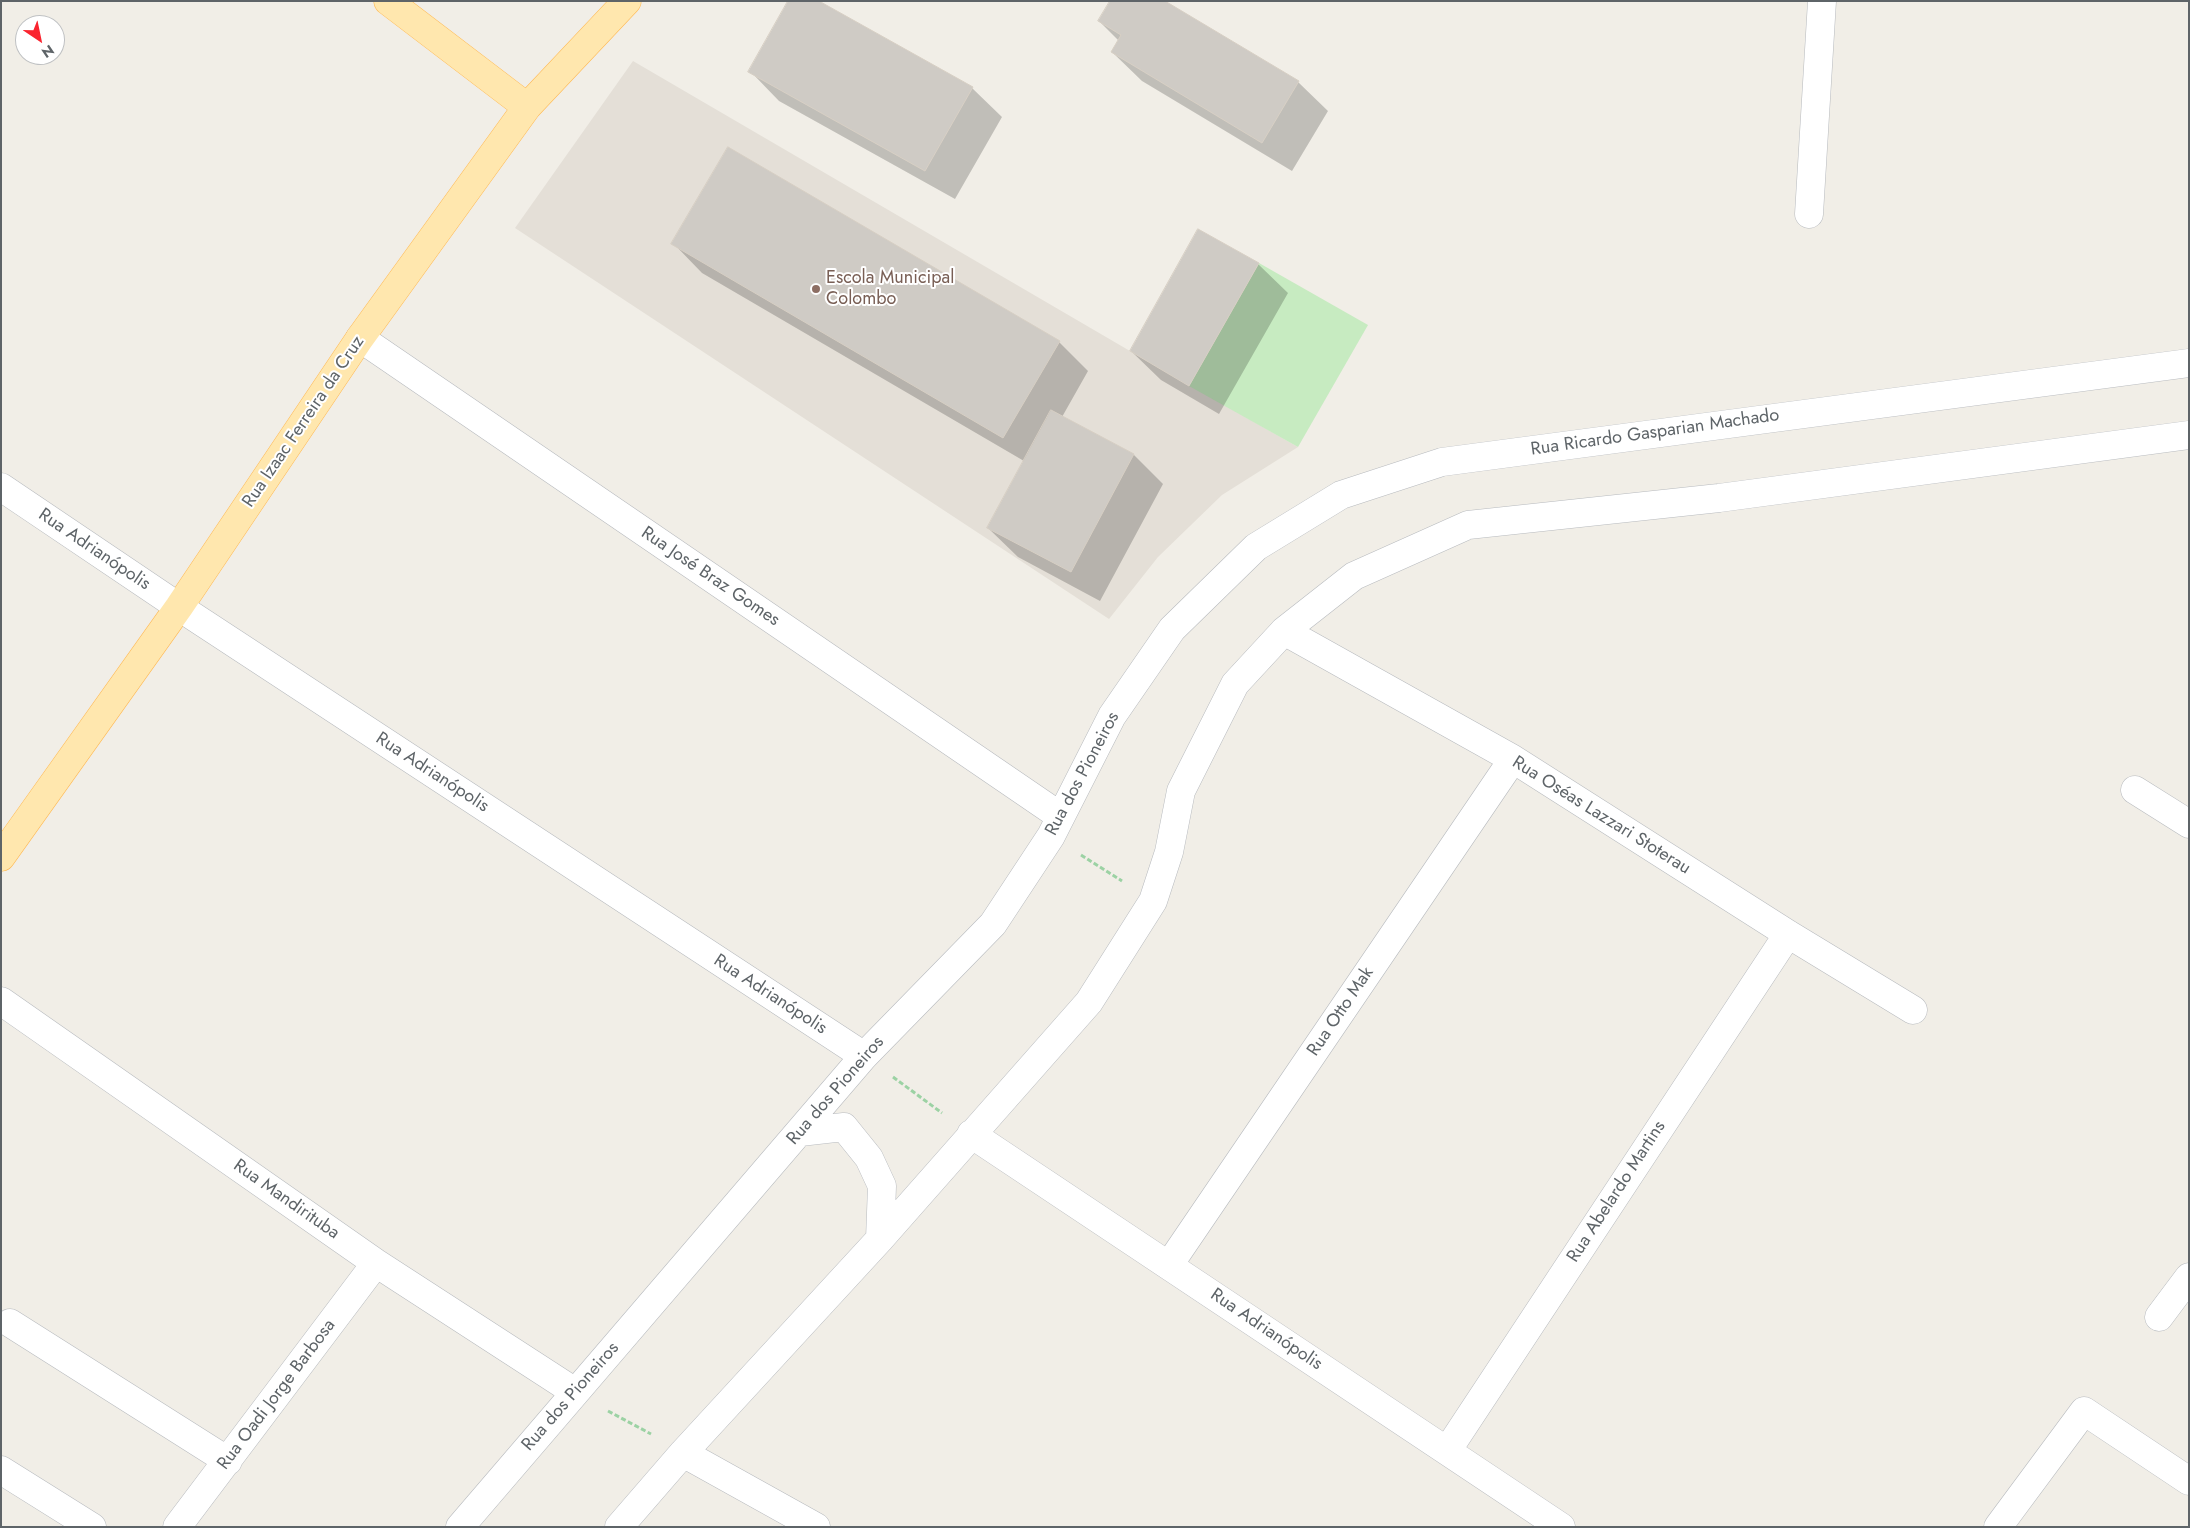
<!DOCTYPE html>
<meta charset="utf-8">
<style>
body{margin:0}
#map{position:relative;width:2190px;height:1528px;overflow:hidden;background:#f1eee7;font-family:Jost,sans-serif}
canvas{display:block}
.frame{position:absolute;inset:0;border:2px solid #5e6468;pointer-events:none}
.north{position:absolute;left:15px;top:15px;width:50px;height:50px;box-sizing:border-box;background:#fff;border:1px solid #bfc1c3;border-radius:50%;rotate:146deg;font-size:14px;font-weight:700;line-height:20px;text-align:center;color:#5e6468}
.north::after{content:'';display:block;margin:auto;width:18px;height:22px;background:#fa242f;clip-path:polygon(50% 0,100% 100%,50% 72%,0 100%)}
</style>
<div id="map">
<canvas width="2190" height="1528"></canvas>
<div class="frame"></div>
<div class="north">N</div>
</div>
<script>
const context = document.querySelector('canvas').getContext('2d');
context.lineJoin = 'round';
function fillPath(path, color) { context.fillStyle = color; context.fill(path, 'evenodd'); }
function stroke(path, color, width, dash) { context.strokeStyle = color; context.lineWidth = width; context.lineCap = dash ? 'butt' : 'round'; context.setLineDash(dash || []); context.stroke(path); }
function drawText(font, color, halo, rows, align = 'center') {
  context.font = font + ' Jost,sans-serif'; context.lineWidth = 4; context.setLineDash([]); context.textBaseline = 'middle'; context.strokeStyle = halo; context.fillStyle = color; for (const [text, x, y, turn = 0] of rows) {
    context.save(); context.translate(x, y); context.rotate((+turn || 0) * Math.PI / 180); context.textAlign = isNaN(turn) ? turn : align; if (halo) context.strokeText(text, 0, 0); context.fillText(text, 0, 0); context.restore();
  }
}
const education = new Path2D(`
 M633 61 1130 351 1298 447 1222 495 1158 557 1109 619 515 228Z`);
const green = new Path2D(`
 M1259 263 1368 325 1298 447 1189 386Z`);
const shadow = new Path2D(`
 M1163 1 1298 82 1328 111 1292 171 1142 81 1112 52 1119 41 1099 21Z
 M750 71 972 88 1002 117 955 199 779 101Z
 M673 243 1059 342 1088 371 1062 417 1134 455 1163 484 1100 601 1018 557 988 528 1024 461 702 273Z
 M1258 264 1288 293 1219 414 1161 380 1131 351Z`);
const building = new Path2D(`
 M788 1H819L973 87 925 171 748 72Z
 M1110 1H1165L1299 81 1262 143 1111 52 1121 35 1098 21Z
 M728 147 1060 341 1003 438 671 244Z
 M1198 229 1259 263 1189 386 1130 351Z
 M1051 410 1134 454 1071 572 987 528Z`);
const path = new Path2D(`
 M1081 855 1122 881
 M893 1077 942 1113
 M608 1411 651 1434`);
const minor = new Path2D(`
 M1809 214 1822 1
 M360 338 1060 816
 M1 487 179 607 864 1056
 M1284 631 1513 759 1788 934 1913 1010
 M2135 790 2189 824
 M1 1001 376 1263 575 1392
 M800 1132 844 1127 869 1158 882 1186 880 1239
 M971 1134 1561 1527
 M1169 1265 1513 759
 M2159 1317 2189 1277
 M10 1323 228 1461
 M1447 1451 1788 934
 M683 1453 816 1527
 M1 1470 92 1527
 M177 1527 376 1263
 M460 1527 864 1056 993 924 1051 836 1112 716 1172 629 1256 547 1341 495 1442 462 2189 363
 M619 1527 683 1453 880 1239 1089 1002 1153 901 1169 852 1181 791 1235 684 1284 631 1354 576 1468 525 1719 498 2189 435
 M1998 1527 2084 1411 2189 1481`);
const major = new Path2D(`
 M388 1 527 107
 M1 857 179 607 360 338 527 107 627 1`);
const markers = [
 [816,289,5,"#8d6e63"]
];
const educationNames = [
 ["Escola Municipal",826,279],
 ["Colombo",826,300]
];
const streetNames = [
 ["Rua Izaac Ferreira da Cruz",304,422,-56],
 ["Rua Ricardo Gasparian Machado",1655,433,-8],
 ["Rua Adrianópolis",94,550,34],
 ["Rua José Braz Gomes",710,577,34],
 ["Rua Adrianópolis",432,773,33],
 ["Rua dos Pioneiros",1083,774,-62],
 ["Rua Oséas Lazzari Stoterau",1601,816,32],
 ["Rua Adrianópolis",770,995,33],
 ["Rua Otto Mak",1341,1012,-56],
 ["Rua dos Pioneiros",836,1091,-49],
 ["Rua Abelardo Martins",1617,1192,-57],
 ["Rua Mandirituba",286,1200,35],
 ["Rua Adrianópolis",1266,1330,34],
 ["Rua Oadi Jorge Barbosa",277,1395,-53],
 ["Rua dos Pioneiros",571,1397,-49]
];
fillPath(education, '#e4dfd7');
fillPath(green, '#c7ebc1');
fillPath(shadow, '#0003');
fillPath(building, '#cfcbc5');
stroke(building, '#d7cfc4', 1);
stroke(minor, '#b7babe', 29);
stroke(major, '#ffb852', 29);
stroke(path, '#9cd2a4', 3, [5, 2.5]);
stroke(minor, '#fff', 28);
stroke(major, '#ffe7ae', 28);
for (const [x, y, r, color] of markers) { const dot = new Path2D(); dot.arc(x, y, r, 0, 2 * Math.PI); context.fillStyle = color; context.fill(dot); stroke(dot, '#fff', 2); }
drawText('18px', '#785e54', '#fff', educationNames, 'left');
drawText('18px', '#5e6468', '#fff', streetNames);
</script>
